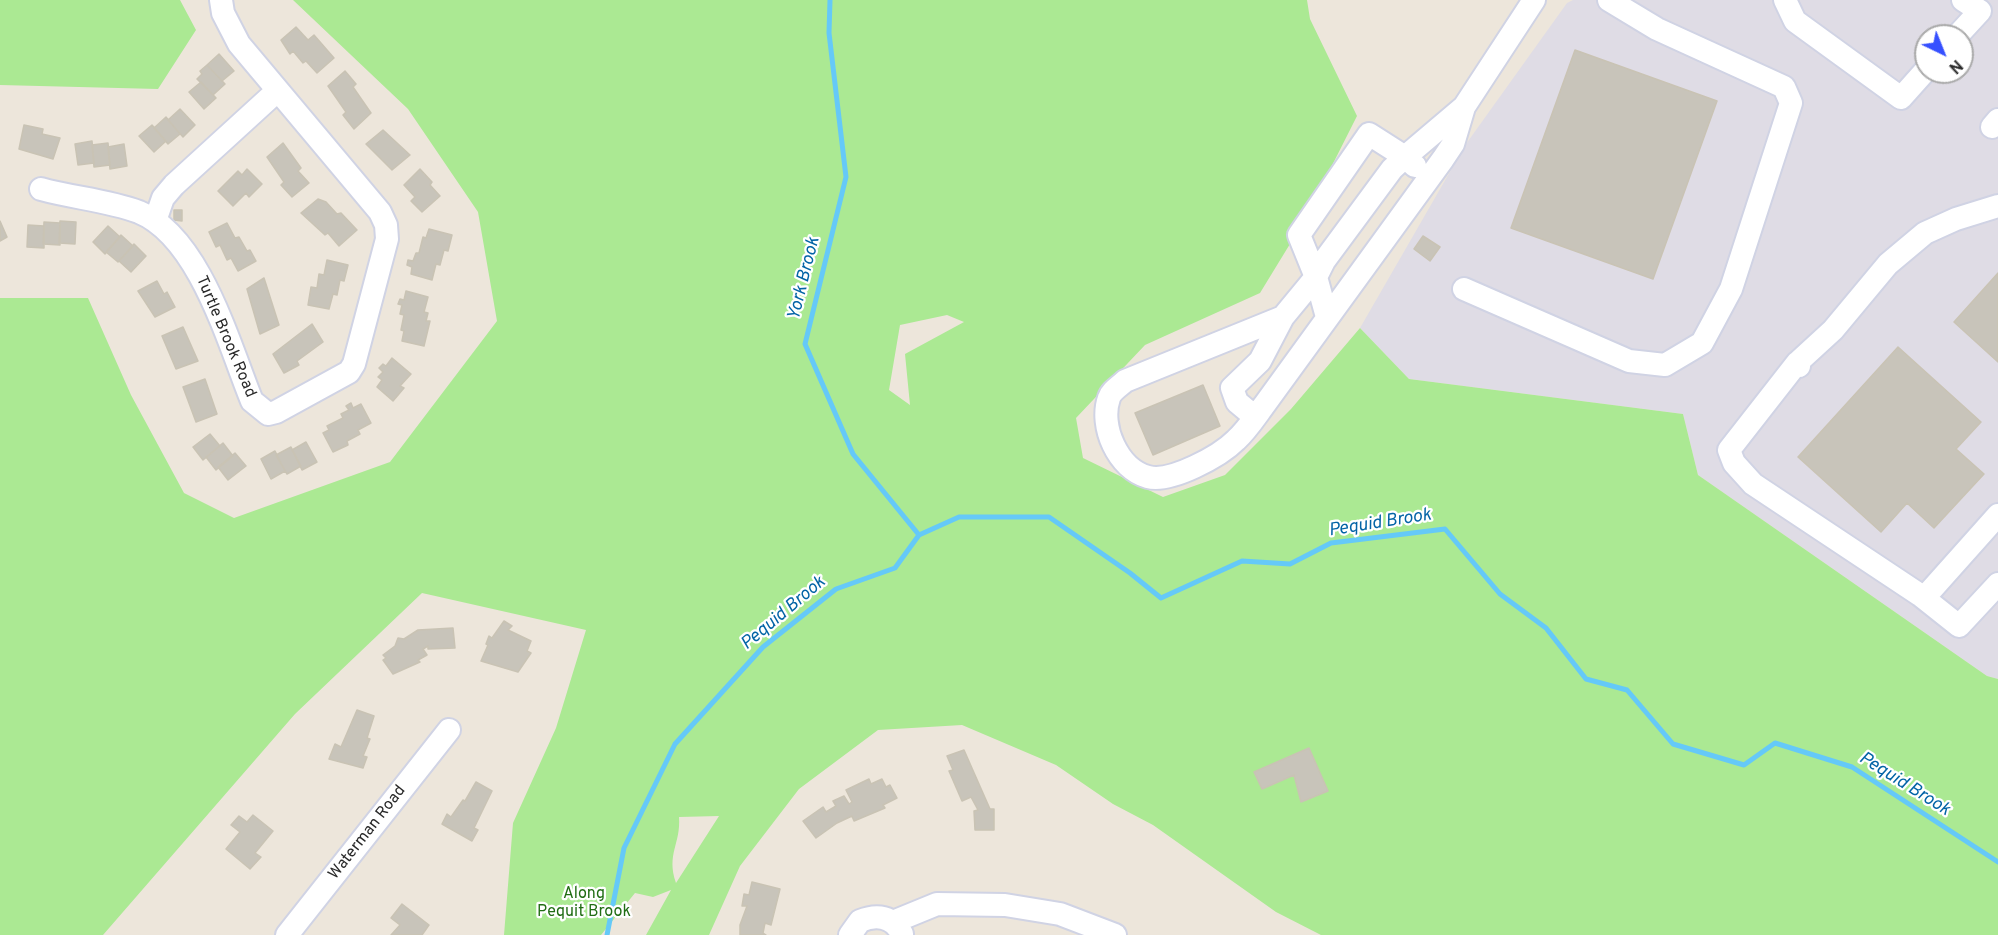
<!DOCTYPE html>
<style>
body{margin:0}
#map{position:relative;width:1998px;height:935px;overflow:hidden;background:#ede6db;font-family:Overpass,sans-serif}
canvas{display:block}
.north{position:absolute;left:1914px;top:24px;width:60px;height:60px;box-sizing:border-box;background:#fff;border:2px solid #aaa;border-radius:50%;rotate:137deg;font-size:16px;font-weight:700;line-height:24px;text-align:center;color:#2a2a2a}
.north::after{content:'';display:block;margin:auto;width:21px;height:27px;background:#3650ff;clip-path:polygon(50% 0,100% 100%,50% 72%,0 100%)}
</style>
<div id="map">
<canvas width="1998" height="935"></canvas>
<div class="north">N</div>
</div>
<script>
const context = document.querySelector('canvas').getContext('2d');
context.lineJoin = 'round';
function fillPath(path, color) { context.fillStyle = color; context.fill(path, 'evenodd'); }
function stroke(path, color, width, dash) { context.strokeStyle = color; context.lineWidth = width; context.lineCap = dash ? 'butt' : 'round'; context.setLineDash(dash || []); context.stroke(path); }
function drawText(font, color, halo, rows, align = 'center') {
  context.font = font + ' Overpass,sans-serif'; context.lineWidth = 4.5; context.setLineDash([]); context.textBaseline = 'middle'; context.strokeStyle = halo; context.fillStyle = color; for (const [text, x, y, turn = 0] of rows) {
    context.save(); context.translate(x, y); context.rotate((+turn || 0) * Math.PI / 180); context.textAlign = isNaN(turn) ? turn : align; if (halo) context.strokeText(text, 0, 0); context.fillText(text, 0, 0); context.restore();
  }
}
const industrial = new Path2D(`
 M1573 0H1998V679L1987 676 1698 475 1683 414 1409 379 1360 328 1466 144 1567 3ZM1926 36H1962V72H1926Z`);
const green = new Path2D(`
 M0 0H180L196 30 158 89 0 85Z
 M293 0H1307L1310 19 1357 116 1304 221 1260 293 1145 345 1076 418 1083 458 1163 497 1225 475 1291 409 1360 328 1409 379 1683 414 1698 475 1987 676 1998 679V935H1321L1276 912 1153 825 1113 804 1056 765 962 725 878 730 799 789 740 866 709 935H646L671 890 653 897 635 893 601 935H504L513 823 556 728 586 630 422 593 295 714 103 935H0V298H88L131 395 184 493 234 518 390 462 497 321 478 212 408 109ZM947 315 964 322 905 354 910 405 889 390 900 325ZM719 816 676 883C666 854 681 844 679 817Z`);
const stream = new Path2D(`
 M830 0 829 33 846 177 805 344 853 454 919 535
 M607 935 624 848 675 744 763 647 836 589 895 568 919 535 959 517H1049L1130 573 1161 598 1242 561 1290 564 1331 543 1445 529 1500 594 1546 628 1586 679 1627 690 1673 744 1744 765 1775 743 1852 767 1998 862`);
const building = new Path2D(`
 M296 27 308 40 314 35 334 58 317 73 306 61 303 63 293 51 290 54 281 40Z
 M1575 50 1717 101 1653 279 1511 228Z
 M219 54 234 71 222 81 207 65Z
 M207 65 225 84 213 95 197 79 202 74 200 71Z
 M345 71 356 84 353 87 371 113 354 129 343 115 346 112 328 86Z
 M201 82 216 98 204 109 189 92Z
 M180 109 195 125 183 137 168 120Z
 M166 117 180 134 168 144 154 128Z
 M24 125 43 129 42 134 60 138 53 159 19 149Z
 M152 125 166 141 154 152 139 136Z
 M383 130 410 155 392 170 366 144Z
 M92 141 94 163 78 165 75 144Z
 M108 143 110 165 94 167 92 145Z
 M283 143 301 168 298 171 309 183 292 197 281 185 284 182 267 157Z
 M124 144 127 166 110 169 108 147Z
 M247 169 262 184 249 197 246 193 233 206 218 191 238 171 242 175Z
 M420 169 432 182 430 185 440 196 422 212 411 201 415 197 404 185Z
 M318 199 326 202 337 214 341 213 357 230 339 246 328 233 325 235 301 213Z
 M174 210H182V221L174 220Z
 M0 221 7 237 0 241Z
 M60 221 76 222 75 244 59 243Z
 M44 222 60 223V245L43 244Z
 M227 223 235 238 239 237 247 251 250 250 256 261 238 271 231 258 227 260 220 245 216 247 209 232Z
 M28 225 44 226V248L27 247Z
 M108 226 120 237 105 254 93 242Z
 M429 229 452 235 448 251 444 250 440 265 436 264 432 280 411 274 412 267 407 265 408 260 413 261 416 253H419L423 237 426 238Z
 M121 235 133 246 118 262 106 252Z
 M1423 236 1440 247 1430 261 1414 249Z
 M134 244 146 256 131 272 119 261Z
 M327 260 348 265 344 281 340 280 337 295 333 294 329 309 308 305 311 287 317 288 319 274 324 275Z
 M1998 273V362L1954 322Z
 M264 278 279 325 260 334 247 289Z
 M157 281 164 294 167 292 175 307 155 317 138 291Z
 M406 291 428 297 424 312 428 313 426 321H430L424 346 402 341 404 331 401 330 404 315 400 314 402 305 398 304 400 299 404 300Z
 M312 324 323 342 297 361 299 365 284 373 273 354Z
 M183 327 198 361 176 369 162 336Z
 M1898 347 1981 422 1956 449 1984 474 1934 528 1907 503 1881 532 1798 457Z
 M392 358 411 374 400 386 404 388 393 401 377 387 382 380 378 377 383 372 379 368 383 364 386 366Z
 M205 379 217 414 196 422 183 387Z
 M1203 385 1220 426 1153 455 1135 413Z
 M351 403 353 408 361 404 371 423 358 430 360 434 347 441 348 445 333 452 323 433 329 430 327 426 343 418 341 414 349 410 346 406Z
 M210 434 220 446 203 460 193 447Z
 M306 442 317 462 302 470 292 450Z
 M223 443 233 456 216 470 206 457Z
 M291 447 301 466 287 474 276 455Z
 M275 451 285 471 271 479 261 459Z
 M235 453 246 466 228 480 218 467Z
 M504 621 512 626 508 630 531 641 527 651 531 653 518 672 481 661 488 645 486 644 489 636 492 638Z
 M453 628 455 648 428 649V646L423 649 427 655 418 660 420 662 393 674 383 660 386 658 383 655 395 646 398 638 404 639 418 630Z
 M357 710 374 716 367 738 370 739 363 756 367 757 363 768 329 759 335 744 341 747Z
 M1309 748 1328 791 1301 802 1294 775 1262 789 1254 772Z
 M964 750 990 809H994V830H975L974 811 978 810 971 797 962 801 949 771 953 770 947 756Z
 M869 779 871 784 882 779 886 787 890 785 897 798 883 805 885 808 854 821 852 816 837 823 816 838 803 821 823 807 826 812 836 806 833 801 844 796 849 804 852 802 846 790Z
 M476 782 492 791 474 828 478 830 472 841 442 824 447 814 451 817 463 800 465 801Z
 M253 815 273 831 255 853 261 857 250 869 226 849 240 832 231 825 239 816 247 822Z
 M752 882 780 889 771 925 765 923 763 933 766 935H740V925L747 906H742L744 894 749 895Z
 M402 904 429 925 422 935H391L400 925 391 918Z`);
const minor = new Path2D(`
 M1785 0 1795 21 1901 98 1926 70
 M1957 36 1980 11 1963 0
 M1992 127 1998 120
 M1369 134 1405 157 1392 169 1324 261 1316 277 1299 235Z
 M1415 166 1405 157 1464 107
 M41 189C73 198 107 200 139 212 200 237 229 345 252 401L268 414 276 412 349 372 354 364 387 239 386 225 380 212 239 44 223 13 221 0
 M155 221 163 198 174 185 277 91
 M1464 289 1629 361 1665 365 1702 343 1731 289 1791 103 1784 87 1657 29 1609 0
 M1327 317 1316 277 1283 317 1125 381C1120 386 1111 391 1109 398 1099 426 1118 469 1148 477 1171 483 1220 456 1236 440 1247 430 1256 416 1265 404L1443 159 1453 144 1464 107 1534 0
 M1797 363 1729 450 1734 463 1753 484 1920 595 1959 626 1998 584
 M1799 366 1797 363 1833 330 1888 264 1925 233 1956 219 1998 206
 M1255 417 1237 402 1232 388 1260 361 1283 317
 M1924 598 1998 515
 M893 922 937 904 1005 905 1060 914 1115 935
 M287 935 449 730
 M850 935 860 921C877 914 893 916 902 934`);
const streetNames = [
 ["Turtle Brook Road",225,337,67],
 ["Waterman Road",368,833,-52]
];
const parkNames = [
 ["Along",584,895],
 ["Pequit Brook",584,913]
];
const waterNames = [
 ["York Brook",805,279,-76],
 ["Pequid Brook",1380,524,-9],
 ["Pequid Brook",784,614,-40],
 ["Pequid Brook",1904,785,32]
];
fillPath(industrial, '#dfdce5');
fillPath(green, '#abe993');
stroke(stream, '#65c9f8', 5);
fillPath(building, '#c8c4ba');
stroke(building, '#c9c3b4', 1.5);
stroke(minor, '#d0d3e4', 26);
stroke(minor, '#fff', 22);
drawText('16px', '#2a2a2a', '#fff', streetNames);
drawText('16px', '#216d14', '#fff', parkNames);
drawText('italic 18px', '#0364a6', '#fff', waterNames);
</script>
